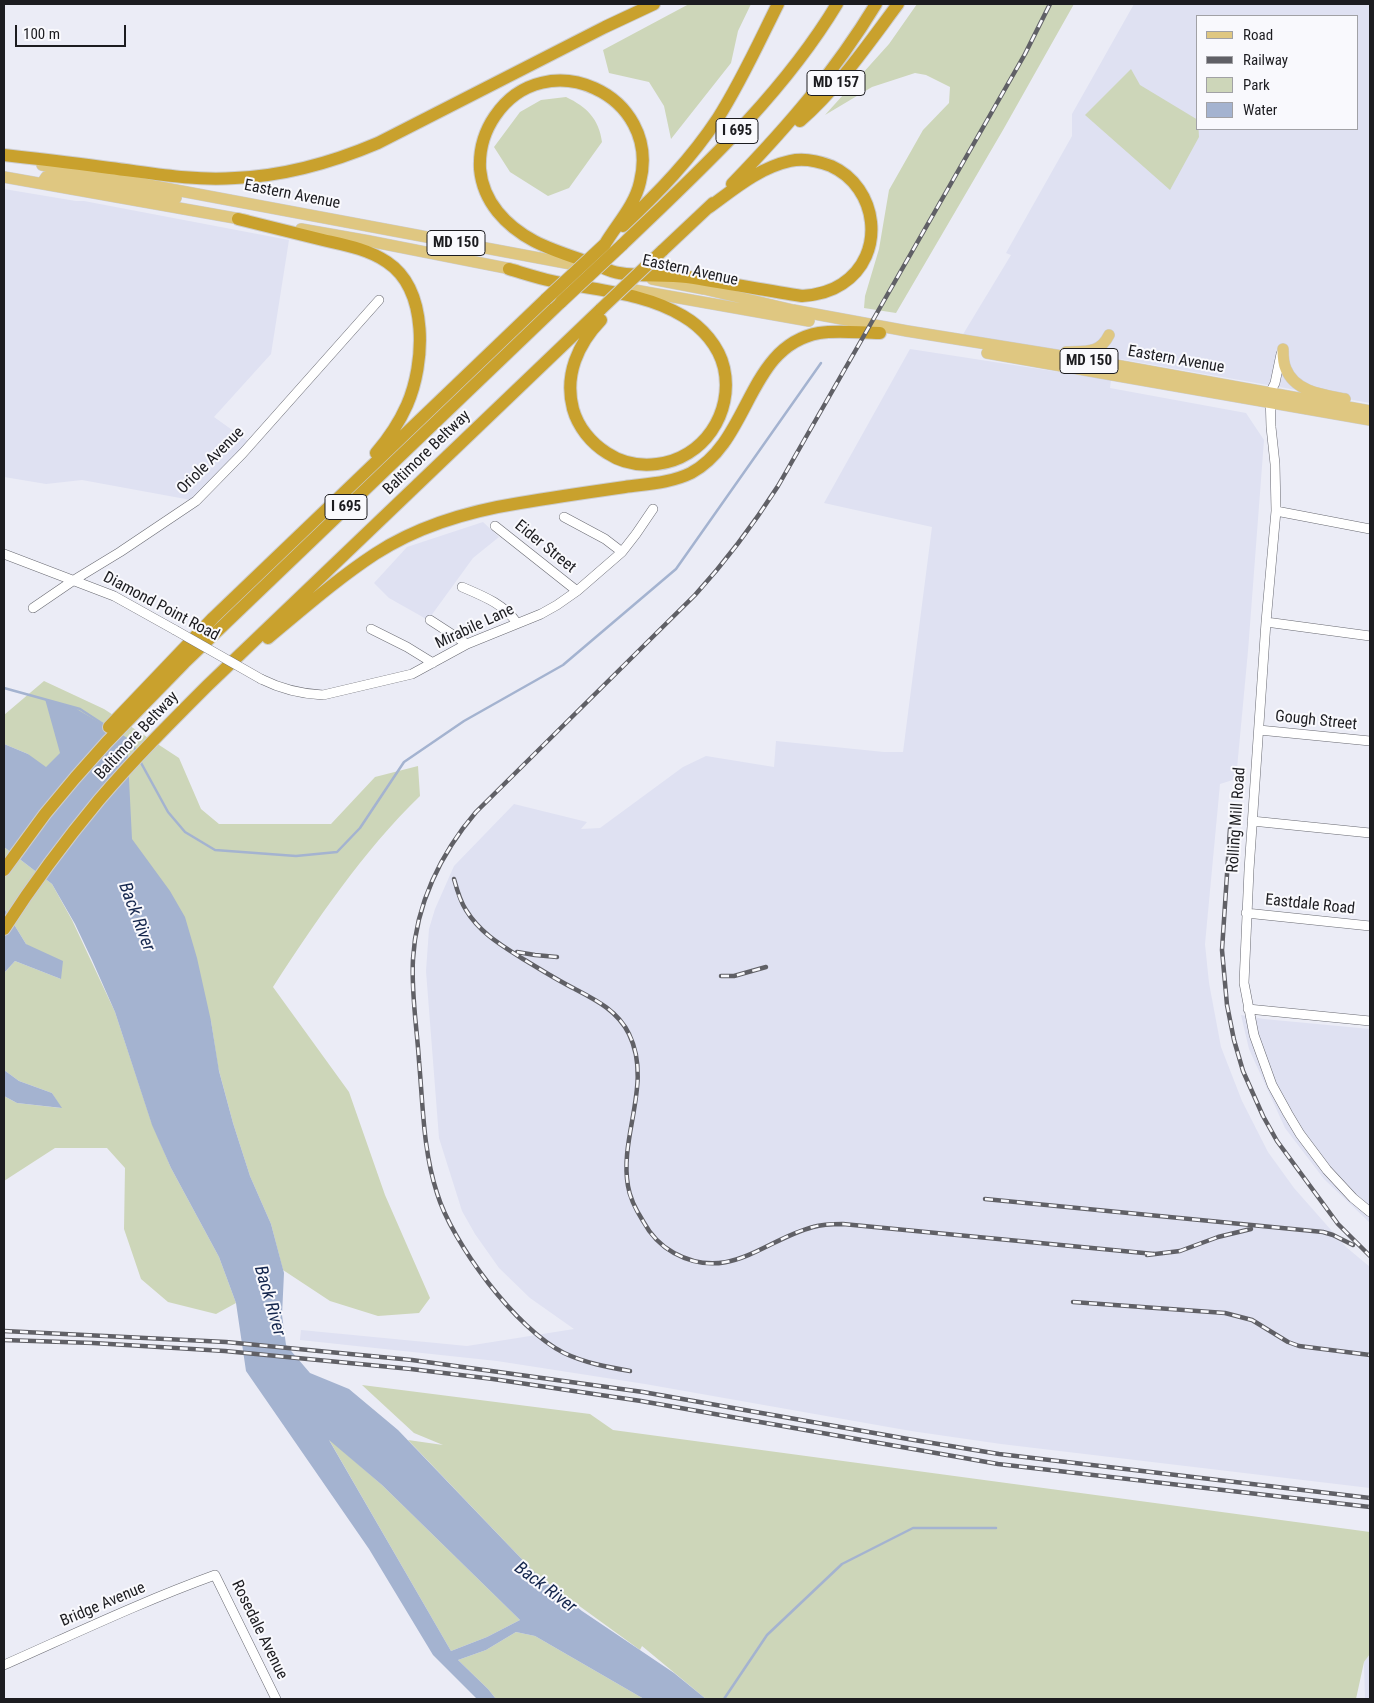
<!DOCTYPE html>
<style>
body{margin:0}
#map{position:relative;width:1374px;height:1703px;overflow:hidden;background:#ebecf6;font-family:"Roboto Condensed",sans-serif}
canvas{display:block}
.frame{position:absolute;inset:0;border:5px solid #1c1c20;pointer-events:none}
.legend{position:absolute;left:1196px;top:15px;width:162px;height:115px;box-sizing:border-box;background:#f9f9fd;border:1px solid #a1a1a5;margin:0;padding:6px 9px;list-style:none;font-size:15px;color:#1c1c20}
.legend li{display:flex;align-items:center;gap:10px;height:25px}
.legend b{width:25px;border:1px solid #a1a1a5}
.scale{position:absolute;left:15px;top:25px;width:111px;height:22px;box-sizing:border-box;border:2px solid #1c1c20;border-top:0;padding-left:6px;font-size:15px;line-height:18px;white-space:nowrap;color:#1c1c20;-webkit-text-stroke:4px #f9f9fd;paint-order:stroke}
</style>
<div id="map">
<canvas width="1374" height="1703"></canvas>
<div class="frame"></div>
<ul class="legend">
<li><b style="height:6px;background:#dfc781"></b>Road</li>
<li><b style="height:6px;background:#606066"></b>Railway</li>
<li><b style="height:14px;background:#cdd6b9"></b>Park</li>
<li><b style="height:14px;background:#a4b3d0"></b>Water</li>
</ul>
<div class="scale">100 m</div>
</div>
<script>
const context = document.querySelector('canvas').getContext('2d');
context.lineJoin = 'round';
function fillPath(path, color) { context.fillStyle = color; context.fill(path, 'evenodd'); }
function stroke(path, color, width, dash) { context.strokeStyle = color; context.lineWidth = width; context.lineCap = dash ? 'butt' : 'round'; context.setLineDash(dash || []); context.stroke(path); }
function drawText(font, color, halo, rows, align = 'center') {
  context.font = font + ' "Roboto Condensed",sans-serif'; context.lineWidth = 4; context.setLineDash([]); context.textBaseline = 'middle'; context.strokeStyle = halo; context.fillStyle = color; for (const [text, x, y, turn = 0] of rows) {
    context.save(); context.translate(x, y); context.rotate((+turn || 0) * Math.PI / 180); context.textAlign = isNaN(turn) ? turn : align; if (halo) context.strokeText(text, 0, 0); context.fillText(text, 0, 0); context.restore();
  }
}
const built = new Path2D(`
 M1134 4H1370V403L1126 360 962 336 1011 255 1006 253 1072 136V114ZM1198 16H1358V129H1198Z
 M4 189 76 201H84L289 240 271 354 214 417 249 442 191 500 82 480 46 484 4 477Z
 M910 349 1111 380 1110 388 1246 413 1264 440 1248 651 1236 779 1220 784 1205 944 1209 983 1221 1047 1242 1101 1268 1152 1294 1188 1346 1247 1370 1267V1488L1001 1444 911 1431 645 1384 497 1361 300 1340 301 1330 467 1346 574 1329 530 1298 499 1268 475 1234 462 1211 439 1138 426 971 429 929 435 909 454 866 514 804 587 822 581 829 600 828 683 767 706 756 774 767 776 741 884 752H903L932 527 824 503Z
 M483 522 499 537 473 558 428 620 389 598 374 583 407 547Z
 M1241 1015 1264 1019 1370 1029V1223L1324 1179 1285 1128 1249 1049Z
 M1370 1654V1699H1365L1364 1662Z`);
const green = new Path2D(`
 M689 4H751L738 31 731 63 671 139 664 106 649 82 609 73 603 50Z
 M917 4H1074L1003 130 896 313 864 308 865 296 879 249 889 190 923 130 949 103 950 87 926 75 915 73 872 87 825 115 889 44Z
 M1131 69 1140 85 1198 120 1199 137 1170 190 1085 115Z
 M566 97C587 107 599 119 602 142L569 188 548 196 510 172 494 147 520 112 541 100Z
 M44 681 104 709 179 758 201 809 219 824H331L375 777 418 766 420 796C363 851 316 921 273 987L349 1092 385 1195 430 1298 419 1313 378 1316 330 1301 283 1270 271 1224 250 1176 233 1123 218 1067 211 1021 28 754 4 744V715Z
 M4 847 52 884 72 920 115 1012 151 1121 171 1168 219 1257 236 1303 216 1314 168 1302 141 1279 124 1229 125 1168 107 1148H55L4 1181V1096L17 1103 61 1108 52 1093 19 1081 4 1070V973L15 961 61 979 26 944 4 908Z
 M362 1385 590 1414 613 1430 1370 1532V1654L1364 1662 1356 1699H706L642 1646 640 1650 538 1576 408 1440 443 1445 414 1433Z
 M328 1438 382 1485 520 1620 487 1637 451 1651Z
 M516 1632 535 1636 644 1699H496L488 1689 458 1660 486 1650Z`);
const water = new Path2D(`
 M45 699 75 708 127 739 132 839 170 891 185 917 197 958 211 1021 219 1071 233 1123 250 1176 271 1224 284 1273 282 1315 286 1345 310 1373 349 1389 398 1430 538 1576 582 1611 674 1673 706 1699H644L535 1636 516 1632 486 1650 458 1660 488 1689 496 1699H477L433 1655 369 1549 246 1371 236 1303 219 1257 171 1168 152 1125 115 1012 92 960 75 924 52 884 4 847V744L28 754 46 767 60 753ZM329 1440 382 1485 520 1620 487 1637 451 1651Z
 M4 908 26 944 63 961 61 979 15 961 4 973Z
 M4 1070 19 1081 52 1093 62 1108 17 1103 4 1096Z`);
const stream = new Path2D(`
 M4 688 80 709 106 726
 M119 734 131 742 136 751
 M140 761 168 812 185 832 215 850 296 856 337 852 360 828 404 762 464 721 563 665 676 569 821 363
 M724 1699 767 1635 842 1564 913 1528H996`);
const minor = new Path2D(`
 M1281 354 1275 383 1270 393 1271 427 1275 464 1276 511 1266 622 1249 870 1244 983 1254 1035 1272 1085 1288 1114 1300 1134 1327 1170 1353 1198 1370 1212
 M1276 511 1370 529
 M564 517 605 539 622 552
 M495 526 577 591
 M4 554 114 596 175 630
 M462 587C483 596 504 604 517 623
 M33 608 74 580 120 552 196 501 243 453 379 300
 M430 620 467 644
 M1266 622 1370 636
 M371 629 407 647 433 663
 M261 679C281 689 300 694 323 695L412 674 467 644 541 614 557 605 577 591 622 552 636 534 653 509
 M1259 730 1370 741
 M1252 821 1370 833
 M1246 913 1370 926
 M1248 1009 1370 1021
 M4 1665C74 1634 143 1601 215 1575L276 1699`);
const major = new Path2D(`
 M42 165 587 267
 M4 177 246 220
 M42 183 46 177 52 176 176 198
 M301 229 369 241 516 270
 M652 279 704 289 793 310 907 331 1099 362 1370 411
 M623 288 809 321
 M1283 349C1283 355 1283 363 1286 369 1295 392 1324 395 1345 399
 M1066 352C1085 351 1100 354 1109 335
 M987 353 1370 420`);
const highway = new Path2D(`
 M800 121C838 88 868 44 898 4
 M4 155C39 159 74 163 110 168 151 173 192 181 235 178 285 176 331 163 378 143L605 27 654 4
 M732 184C788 126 834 73 876 4
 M238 219C266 226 295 233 323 240 345 245 368 249 387 262 429 290 425 364 407 405 399 423 389 438 376 453
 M623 226C658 193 691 159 718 118 741 82 759 42 778 4
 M605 244C617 224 635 205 640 182 662 94 545 42 495 116 484 132 479 149 480 169 483 202 506 226 534 241 553 251 574 257 594 264 602 267 611 272 619 273 641 277 665 274 687 277 726 283 764 290 802 296 817 295 830 292 842 284 887 255 878 187 831 166 818 161 803 158 790 161 758 168 733 190 708 208
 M622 245C699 171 781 97 837 4
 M662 251 713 203
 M509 269C523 273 538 278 552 281 597 291 643 292 683 316 702 327 719 346 724 368 734 413 703 459 657 464 640 466 622 463 607 453 591 443 578 427 573 409 564 375 578 344 601 320
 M268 638C303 609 337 579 375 554 418 526 469 511 520 503 555 497 590 492 625 487 646 484 671 483 691 473 751 441 747 346 819 333 839 330 860 333 880 333
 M109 727 213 618 546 299
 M4 870 45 814 75 778 107 742 184 663 561 302
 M4 929C33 884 65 841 99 800 133 760 170 723 207 686L601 309`);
const rail = new Path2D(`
 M1230 829 1222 950 1227 1005 1234 1040 1243 1071 1263 1116 1277 1141 1338 1224 1370 1256
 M454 879C457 890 460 901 466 910 480 933 501 945 523 959 540 969 557 980 575 989 596 1000 618 1011 629 1034 653 1083 619 1136 628 1186 630 1199 636 1210 643 1221 650 1234 661 1246 674 1253 729 1283 764 1240 813 1227 823 1224 832 1224 843 1224L1154 1254
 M517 952 535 955 557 957
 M721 976H734L766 967
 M985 1199 1323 1232 1333 1235 1353 1245
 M1147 1255 1180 1251 1218 1237 1251 1229
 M1073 1302 1225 1313 1252 1320 1288 1342 1299 1346 1370 1355
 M4 1331 226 1342 412 1360 643 1392 908 1439 999 1454 1370 1498
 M4 1340 93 1343 225 1351 411 1369 493 1379 641 1401 998 1464 1370 1507
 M630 1371C607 1367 585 1363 564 1353 516 1329 452 1243 437 1193 423 1150 423 1105 419 1061 417 1028 411 993 413 959 416 904 441 853 476 812L695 595C726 561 753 525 778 486L1025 54 1050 4`);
const minorBridge = new Path2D(`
 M175 630 261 679`);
const highwayBridge = new Path2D(`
 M546 299 605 244
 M561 302 622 245
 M601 309 662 251`);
const shields = [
 [836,83,58],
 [737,131,42],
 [456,243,58],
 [1089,361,58],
 [346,507,42]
];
const shieldNames = [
 ["MD 157",836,83],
 ["I 695",737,131],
 ["MD 150",456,243],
 ["MD 150",1089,361],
 ["I 695",346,507]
];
const streetNames = [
 ["Eastern Avenue",292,195,11],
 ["Eastern Avenue",690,271,12],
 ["Eastern Avenue",1176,360,10],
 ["Baltimore Beltway",427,453,-44],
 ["Oriole Avenue",211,461,-45],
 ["Eider Street",545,547,39],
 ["Diamond Point Road",161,607,28],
 ["Mirabile Lane",475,627,-25],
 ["Gough Street",1316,721,6],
 ["Baltimore Beltway",137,736,-47],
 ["Rolling Mill Road",1237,820,-86],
 ["Eastdale Road",1310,905,6],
 ["Bridge Avenue",103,1605,-23],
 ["Rosedale Avenue",259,1630,64]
];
const waterNames = [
 ["Back River",136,917,69],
 ["Back River",269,1301,74],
 ["Back River",545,1588,37]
];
fillPath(built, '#dfe1f2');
fillPath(green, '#cdd6b9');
fillPath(water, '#a4b3d0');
stroke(stream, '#a4b3d0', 2.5);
stroke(minor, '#686971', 10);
stroke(major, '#cdcdce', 12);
stroke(highway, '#cdcdce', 14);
stroke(minor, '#fff', 9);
stroke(major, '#dfc781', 11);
stroke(highway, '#c9a12d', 12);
stroke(rail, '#606066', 4.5);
stroke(rail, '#f9f9fd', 2.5, [8]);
stroke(minorBridge, '#686971', 10, []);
stroke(highwayBridge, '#cdcdce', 14, []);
stroke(minorBridge, '#fff', 9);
stroke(highwayBridge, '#c9a12d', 12);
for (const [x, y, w] of shields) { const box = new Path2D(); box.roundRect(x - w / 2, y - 12.5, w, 25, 4); context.fillStyle = '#f9f9fd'; context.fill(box); stroke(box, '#1c1c20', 1); }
drawText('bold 15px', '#1c1c20', null, shieldNames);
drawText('16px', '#1c1c20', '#f9f9fd', streetNames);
drawText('italic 18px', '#15274e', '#f9f9fd', waterNames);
</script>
